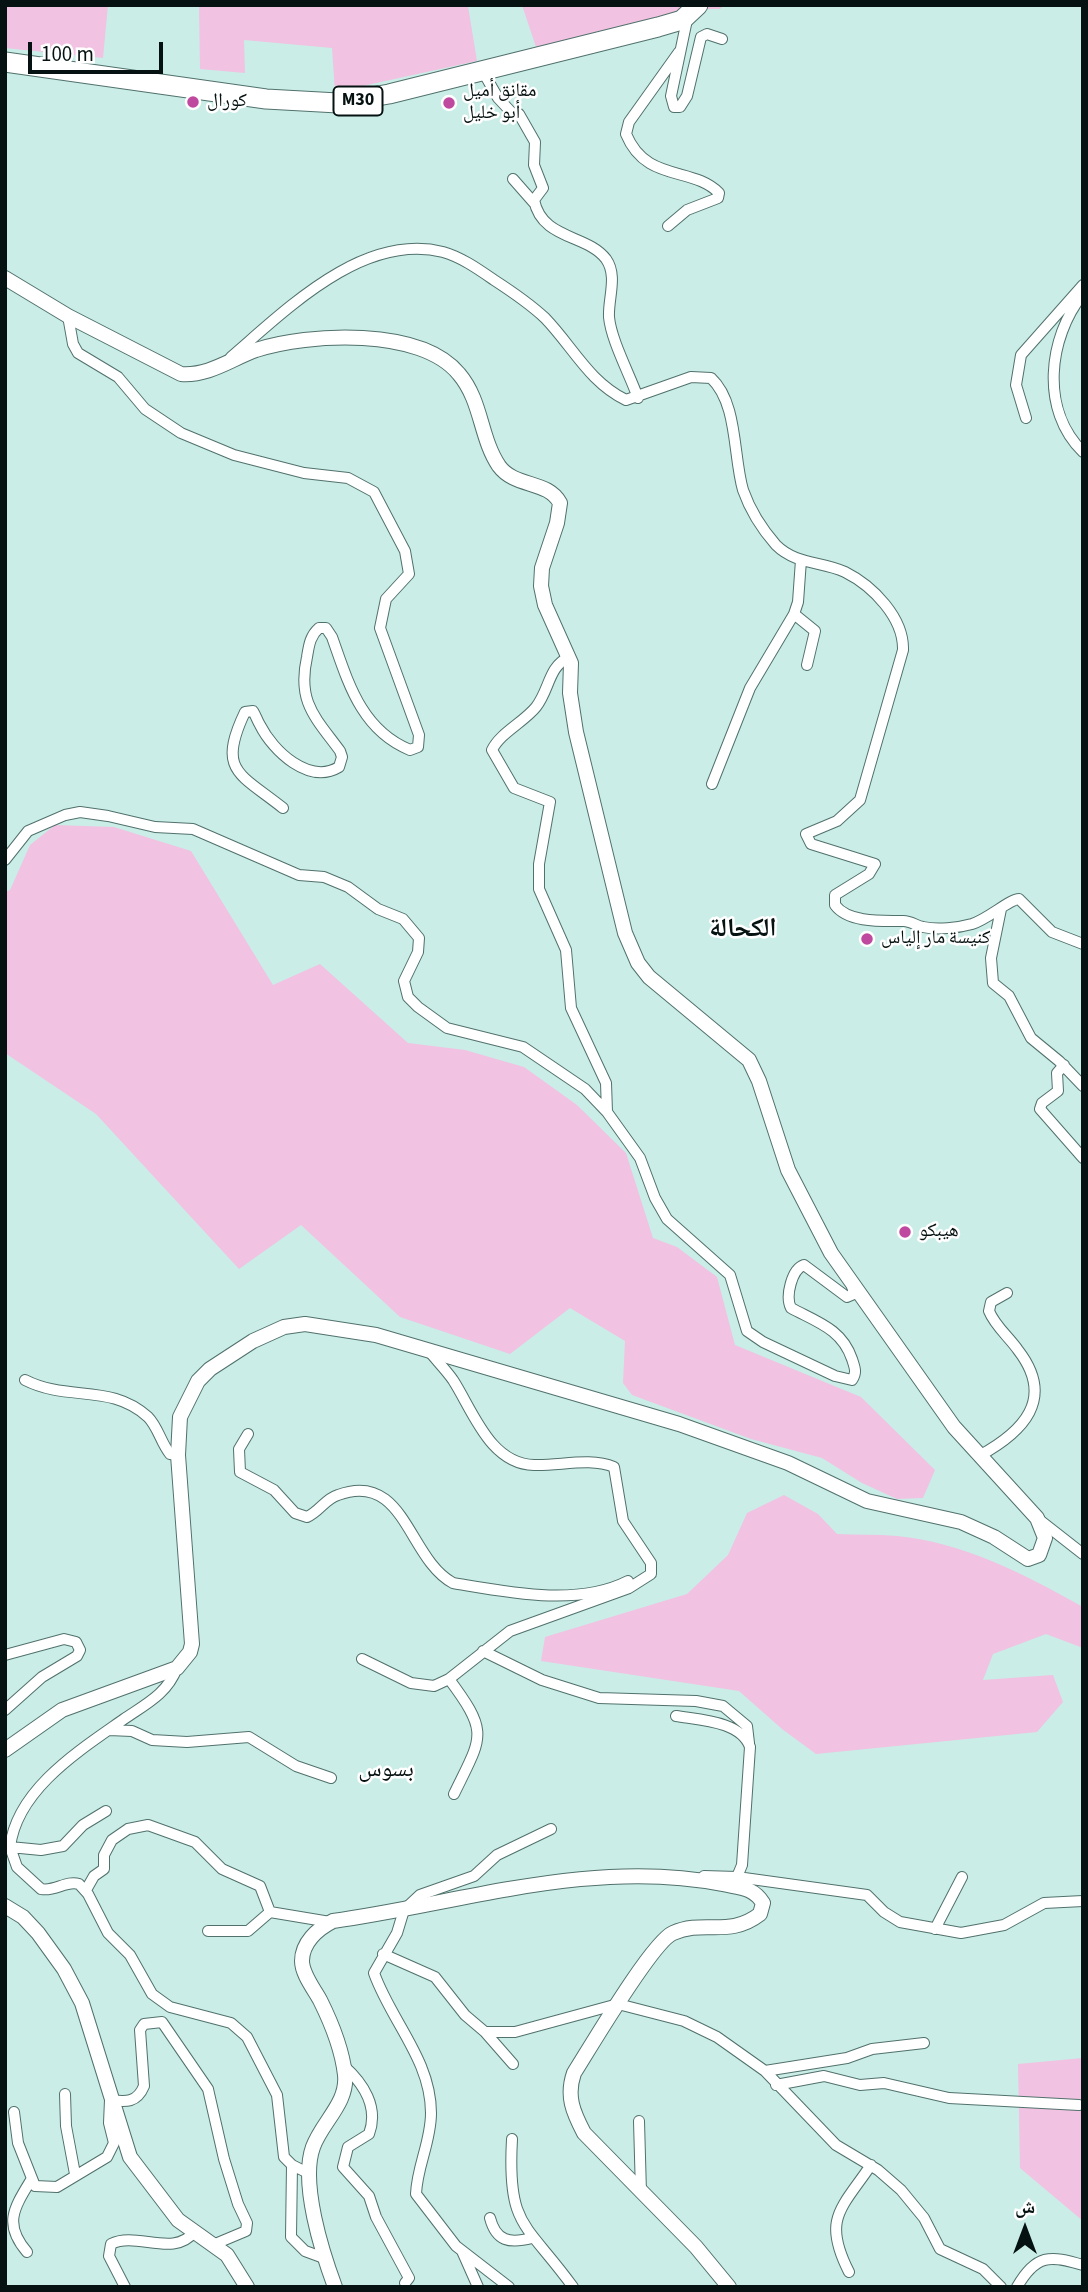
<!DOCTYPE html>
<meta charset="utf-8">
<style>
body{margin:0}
#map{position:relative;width:1088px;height:2292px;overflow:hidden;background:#caede7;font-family:"Source Sans 3","Noto Naskh Arabic",sans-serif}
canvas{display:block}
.frame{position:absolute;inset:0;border:7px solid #061211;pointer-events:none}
.north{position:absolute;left:990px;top:2194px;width:70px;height:70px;-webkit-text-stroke:5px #fff;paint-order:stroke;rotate:0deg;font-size:19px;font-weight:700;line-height:28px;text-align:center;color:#061211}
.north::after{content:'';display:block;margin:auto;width:24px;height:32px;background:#061211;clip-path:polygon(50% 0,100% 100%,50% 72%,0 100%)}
.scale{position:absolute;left:28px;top:42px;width:135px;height:32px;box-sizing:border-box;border:4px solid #061211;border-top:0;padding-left:9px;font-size:21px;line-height:24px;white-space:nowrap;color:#061211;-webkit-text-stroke:5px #fff;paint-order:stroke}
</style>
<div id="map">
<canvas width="1088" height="2292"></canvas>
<div class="frame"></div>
<div class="north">ش</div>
<div class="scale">100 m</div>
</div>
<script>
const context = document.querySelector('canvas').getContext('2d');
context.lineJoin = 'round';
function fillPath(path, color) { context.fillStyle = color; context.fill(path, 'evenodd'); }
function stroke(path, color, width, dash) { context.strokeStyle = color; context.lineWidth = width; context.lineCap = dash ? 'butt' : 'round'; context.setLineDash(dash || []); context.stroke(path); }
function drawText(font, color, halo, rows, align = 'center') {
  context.font = font + ' "Source Sans 3","Noto Naskh Arabic",sans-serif'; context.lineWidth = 5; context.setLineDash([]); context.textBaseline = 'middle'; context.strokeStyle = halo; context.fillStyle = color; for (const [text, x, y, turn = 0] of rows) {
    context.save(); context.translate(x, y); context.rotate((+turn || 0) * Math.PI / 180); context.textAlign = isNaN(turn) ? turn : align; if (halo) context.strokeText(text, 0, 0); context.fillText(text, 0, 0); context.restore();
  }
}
const green = new Path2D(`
 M5 5H108L103 58 5 48Z
 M199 5H471L468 6 477 61 335 92 332 48 244 40 245 73 200 69Z
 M522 5H724L720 9H700L537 50Z
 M55 825 114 827 191 851 273 985 320 964 408 1043 465 1050 524 1067 577 1105 626 1153 653 1238 677 1247 717 1277 735 1345 861 1397 935 1470 923 1498 897 1499 862 1483 822 1458 751 1439 632 1395 623 1383 625 1341 570 1308 510 1354 400 1317 301 1225 239 1269 96 1114 5 1053V892L10 890 30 845Z
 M784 1495 818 1514 837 1534C857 1535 877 1534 897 1536 963 1542 1026 1575 1083 1607V1648L1046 1634 993 1654 983 1680 1053 1675 1063 1702 1037 1732 816 1754 782 1729 739 1691 541 1661 545 1637 687 1594 728 1555 747 1513Z
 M1083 2058V2221L1020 2168 1018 2064Z`);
const street = new Path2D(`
 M688 15 671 96 674 107H680L687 96 701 37 707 34 722 39
 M482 70 498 98 513 114H519L535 142 534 165 543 188 534 200C542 240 587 234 606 259 618 276 608 298 609 317 611 340 630 375 638 398
 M513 179 535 204
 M668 226 687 210 718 198 719 193C693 166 646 183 626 134L629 122 679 52
 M1083 294C1048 338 1040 410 1083 452
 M68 316 73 344 78 353 118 377 145 409 181 433 234 455 304 473 348 478 374 492 405 551 409 574 386 599 380 628 419 735 418 747 410 750C361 730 348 682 332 637L326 628H319C310 636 309 645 307 657 297 702 315 717 340 751L342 757 339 767C309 785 273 751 260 725 257 720 256 716 253 711L245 712C217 771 239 773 283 808
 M231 357C286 310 363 232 443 252 461 257 478 269 494 280 511 291 530 304 545 318 573 347 589 382 626 400L691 377 711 378C738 403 733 456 743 490 750 510 762 529 776 545 796 565 822 561 845 572 873 586 904 618 903 650L860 800 837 821 806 834 811 844 875 864 869 874 835 895V905C848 923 883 921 902 921 910 920 916 926 923 927 937 930 958 928 972 924 988 919 1010 899 1019 899L1052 932 1083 944
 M1026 418 1016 385 1021 355 1083 285
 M794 614 815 631 807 665
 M569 657C548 667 550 689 536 707 524 722 500 733 492 750L514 788 550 802 539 864V889L566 950 571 1008 606 1083 607 1112
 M712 784 750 688 794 614 798 602 801 560
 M5 860 28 831 65 815 80 812 108 816 155 827 193 829 299 875 324 877 348 887 378 909 403 919 419 938 418 952 404 981 408 997 418 1007 447 1028 523 1047 585 1089 607 1112 640 1158 655 1198 667 1219 730 1275 747 1331 763 1342 835 1376 852 1380C857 1373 855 1368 852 1359 842 1329 817 1322 791 1308 785 1296 792 1269 804 1265L847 1297 854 1294 852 1286
 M1001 909 991 958 993 983 1009 996 1031 1038 1059 1061 1083 1086
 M1064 1065 1057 1073 1058 1091 1042 1103 1040 1109 1083 1158
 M25 1380C68 1402 111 1383 148 1417 158 1427 161 1443 170 1454L178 1455
 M248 1434 239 1449 240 1472 274 1490 295 1513 307 1517C320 1511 325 1499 338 1495 405 1470 408 1559 453 1583 507 1592 577 1607 628 1581
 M979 1456C1023 1432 1056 1399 1018 1350 1009 1337 995 1326 989 1311L991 1302 1007 1293
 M1037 1518 1083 1554
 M483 1651 542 1680 599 1698 696 1701 723 1706 747 1726 749 1743
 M5 1655 64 1639 76 1642 80 1650 77 1656 42 1677 5 1710
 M362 1659 411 1683 434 1686 449 1679 510 1631 629 1588 651 1574V1563L623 1521 614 1467C590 1457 560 1466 534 1465 490 1464 473 1411 453 1380 446 1370 437 1361 429 1351
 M449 1679C490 1734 482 1736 454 1794
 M676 1716C699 1720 741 1721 750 1747L742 1865 737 1877 704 1876
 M109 1730 132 1731 152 1740 187 1742 249 1737 296 1766 331 1778
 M106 1811 83 1825 63 1846 41 1850 10 1847 17 1867 41 1889C55 1892 66 1880 79 1884L88 1894 108 1933 130 1955 152 1994 170 2007 231 2023 247 2037 277 2095 284 2157 292 2165 310 2174
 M10 1847C17 1789 80 1750 124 1719 146 1704 167 1694 177 1668
 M737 1877 867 1895 884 1912 900 1922 961 1933 1004 1925 1044 1903 1083 1901
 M86 1890 94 1876 104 1869V1855L112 1840 128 1829 148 1825 195 1842 222 1869 260 1886 270 1912 330 1922
 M935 1929 962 1877
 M208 1931H248L270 1912
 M383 1954 435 1977 465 2015 485 2032H515L618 2004 684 2021 717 2037 765 2071 836 2145 878 2170 901 2190 924 2218 940 2249 983 2269 1001 2287
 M485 2032 513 2064
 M344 2066C363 2083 379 2107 369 2134L348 2147 343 2167 369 2196 376 2217 409 2278 405 2283
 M765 2071 847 2058 872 2049 924 2043
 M776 2085 824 2076 860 2085 884 2083 949 2098 1079 2105
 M65 2094 66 2126 75 2174
 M14 2112 18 2143 35 2186 57 2187 107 2157 114 2143 109 2123 110 2100C126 2102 137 2103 144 2086L140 2030 144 2024 162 2022 208 2089 224 2159 238 2204 247 2223 246 2231 215 2244
 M639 2121 641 2193
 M512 2139C507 2228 526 2222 573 2287
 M292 2165 291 2237 305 2251 324 2258
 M490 2218C496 2241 509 2244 532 2238
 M462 2251 478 2287
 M27 2252C3 2224 14 2208 31 2180
 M849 2272C822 2219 841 2209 871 2165
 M125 2287 109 2256 111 2244C136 2231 174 2258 194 2232
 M509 2287 456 2246 416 2194C417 2166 431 2142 431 2113 431 2060 391 2021 374 1973L397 1933 404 1910 420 1895 474 1876 497 1855 551 1829
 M1017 2287C1036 2254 1050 2255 1083 2265`);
const secondary = new Path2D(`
 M5 278 68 316 181 374C209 376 231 359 256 350 308 333 421 327 459 374 482 401 480 438 499 466 515 488 548 480 560 503L557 523 542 568 541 586 545 605 571 663 570 693 576 732 625 933 638 963 649 977 749 1060 759 1081 788 1170 831 1253 954 1427 1037 1518 1045 1538 1039 1555 1028 1559 994 1537 961 1522 867 1501 788 1463 679 1424 376 1335 305 1324 284 1327 253 1341 210 1369 198 1381 180 1417 178 1455 192 1644 190 1652 177 1668 62 1710 5 1750
 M5 1906 23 1917 38 1933 64 1969 82 2003 130 2157 178 2220 227 2255 247 2287
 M335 2287C322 2252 300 2183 313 2147 322 2122 348 2103 345 2075 342 2048 332 2024 320 2000 314 1989 302 1974 302 1961 302 1943 317 1929 333 1921 461 1903 593 1858 722 1884 740 1888 753 1887 763 1903L760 1914C729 1938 704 1919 673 1933 652 1942 590 2048 574 2073 566 2096 573 2112 584 2133L696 2247 729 2287`);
const highway = new Path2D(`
 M5 62 266 99 338 103 389 94 658 27 682 20 698 5`);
const markers = [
 [193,102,7,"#bf499f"],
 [449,103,7,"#bf499f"],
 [867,939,7,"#bf499f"],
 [905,1232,7,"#bf499f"]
];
const shields = [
 [358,101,49]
];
const shieldNames = [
 ["M30",358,101]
];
const poiNames = [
 ["مقانق أميل",463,92],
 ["أبو خليل",463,114],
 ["كورال",207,102],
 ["كنيسة مار إلياس",881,939],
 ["هيبكو",919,1232]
];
const quarterNames = [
 ["بسوس",386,1771]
];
const districtNames = [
 ["الكحالة",743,930]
];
fillPath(green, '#f1c2e1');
stroke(street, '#51716c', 12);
stroke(secondary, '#51716c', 16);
stroke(highway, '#51716c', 21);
stroke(street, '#fff', 10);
stroke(secondary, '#fff', 14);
stroke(highway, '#fff', 19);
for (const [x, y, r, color] of markers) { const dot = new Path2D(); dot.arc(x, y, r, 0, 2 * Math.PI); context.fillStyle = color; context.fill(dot); stroke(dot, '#fff', 2.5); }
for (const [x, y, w] of shields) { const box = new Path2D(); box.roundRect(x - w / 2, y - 14.5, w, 29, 5); context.fillStyle = '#fff'; context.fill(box); stroke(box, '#061211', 2); }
drawText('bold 18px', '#061211', null, shieldNames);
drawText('19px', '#061211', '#fff', poiNames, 'left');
drawText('23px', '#061211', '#fff', quarterNames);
drawText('bold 26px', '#061211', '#fff', districtNames);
</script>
